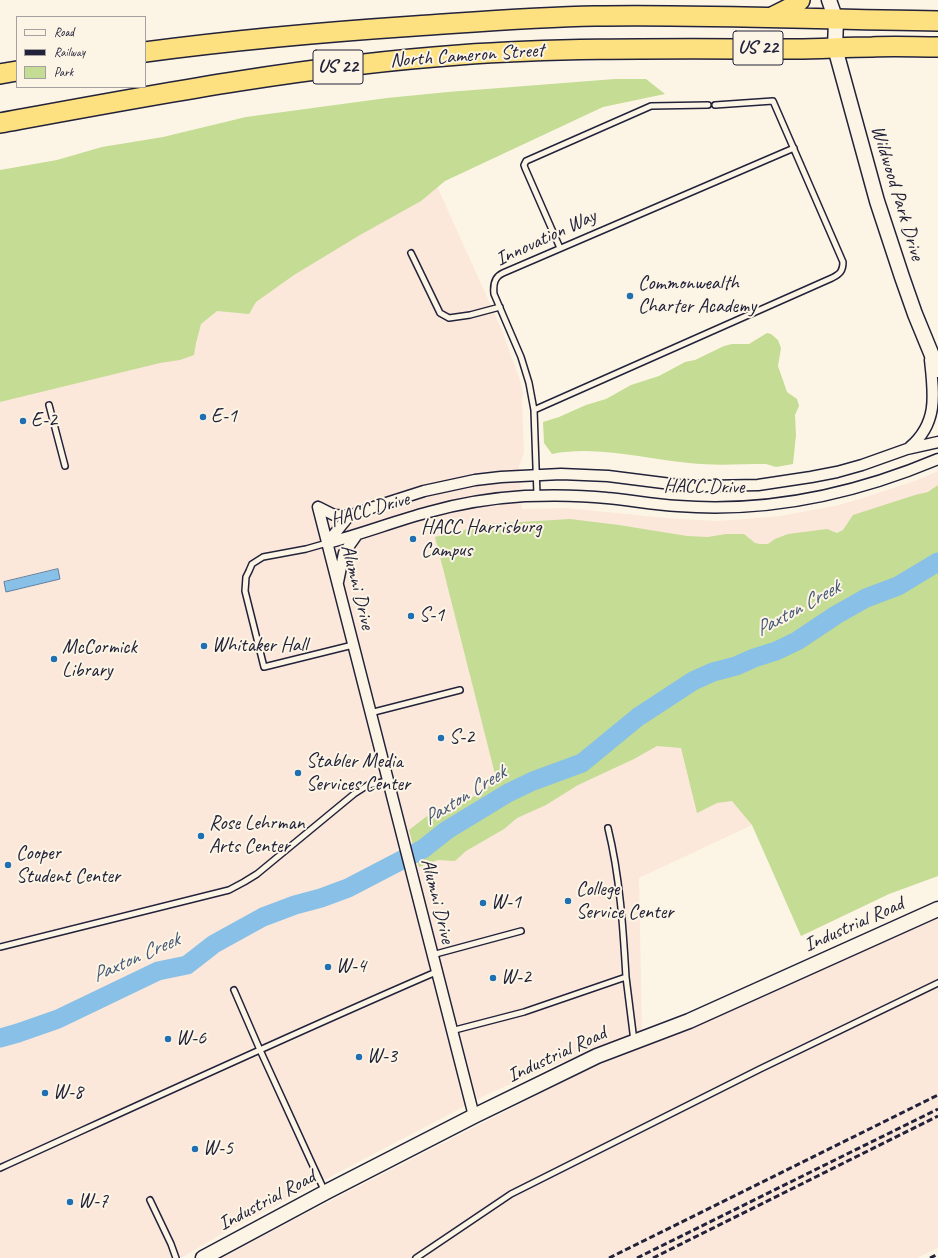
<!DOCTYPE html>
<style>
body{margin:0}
#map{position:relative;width:938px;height:1258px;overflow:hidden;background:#fcf5e5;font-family:Caveat,sans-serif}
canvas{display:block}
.legend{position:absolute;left:16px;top:16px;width:130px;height:72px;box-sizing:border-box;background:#fcf5e5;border:1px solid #a5a1a1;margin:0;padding:5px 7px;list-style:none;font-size:12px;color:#22223b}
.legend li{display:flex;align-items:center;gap:8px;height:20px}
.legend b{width:20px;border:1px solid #a5a1a1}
</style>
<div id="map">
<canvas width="938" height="1258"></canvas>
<ul class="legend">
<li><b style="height:5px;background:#fcf5e5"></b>Road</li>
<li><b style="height:5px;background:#22223b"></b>Railway</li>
<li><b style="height:11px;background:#c4dc93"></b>Park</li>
</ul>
</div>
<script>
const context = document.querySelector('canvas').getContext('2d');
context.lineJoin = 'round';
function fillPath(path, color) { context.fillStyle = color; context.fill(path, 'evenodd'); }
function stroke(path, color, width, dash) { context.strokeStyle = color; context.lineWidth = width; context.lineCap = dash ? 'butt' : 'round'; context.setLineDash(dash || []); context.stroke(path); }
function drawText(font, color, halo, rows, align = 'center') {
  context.font = font + ' Caveat,sans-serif'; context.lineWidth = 4; context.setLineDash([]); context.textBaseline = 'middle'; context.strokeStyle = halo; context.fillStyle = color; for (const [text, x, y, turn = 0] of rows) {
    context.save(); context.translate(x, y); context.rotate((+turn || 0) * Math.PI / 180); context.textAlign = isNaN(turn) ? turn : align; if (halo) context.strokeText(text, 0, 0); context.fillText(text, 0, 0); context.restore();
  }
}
const built = new Path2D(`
 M405 115 501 328 520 380 523 394 522 399 524 453 519 466 522 509 566 508 666 518 716 521 746 519 780 516 835 506 860 499 915 481 938 471V876L889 894 801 936 752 825 639 878 642 1030 538 1072 488 1094 225 1232 181 1258H0V188Z
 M938 916V1248L917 1258H222L299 1217 582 1072 702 1023Z`);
const green = new Path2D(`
 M615 79H646L665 94 603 107 445 181 421 201 360 235 294 275 256 302 249 314 217 311 201 324 196 343 194 355 180 360 160 363 0 402V170L57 160 102 147 163 137 246 117 387 98 448 92Z
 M767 333 771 334 778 340 781 348 778 366 787 392 797 399 799 406 795 415 796 435 793 464 776 467 766 464C740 464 714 466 689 463 644 459 597 445 552 454L544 443 543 422 559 417 586 405 606 399 631 385 659 376 685 362 695 360 724 346 732 344H749Z
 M938 485V876L889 894 801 936 752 825 732 801 717 803 697 813 681 748 657 746 634 759 578 785 546 805 517 818 504 829 466 851 455 861 438 860 419 867 409 830 431 813 453 802 470 798 480 794 489 786 488 780 496 778 435 537 488 524 570 519 619 525 687 536 708 537 726 534H744L755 543 760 544H768L775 539 788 534 827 529 837 533 843 530 853 515 915 495 928 492Z`);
const water = new Path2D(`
 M58 569 60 579 6 592 4 582Z`);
const river = new Path2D(`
 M0 1038 18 1033 58 1019 158 971 187 965 214 944 263 917 295 905 321 898 348 888 423 849 447 830 508 793 533 781 582 763 638 717 693 681 713 672 736 666 754 658 776 651 797 641 836 615 866 598 898 586 938 562`);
const lane = new Path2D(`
 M560 248 525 168 524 165 526 161 651 106 708 105
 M411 253 440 313 449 318 470 315 500 307
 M49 405 65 466
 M534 410 832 278C840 274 843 271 843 262L773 101 715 105
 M537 495 534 410 529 383 521 357 494 294C493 285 494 277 503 273L794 148
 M327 543 306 549 263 557 252 564 249 571 246 577 245 591 264 667 353 645
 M370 713 460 690
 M608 828C620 877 623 927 626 977
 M0 947 229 890 244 882 257 874 354 794 368 785 387 781
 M432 955 521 931
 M234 990 260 1050 325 1192
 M451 1031 524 1012 626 977 634 1041
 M0 1168C145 1102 290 1035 436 972
 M150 1200 171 1244 176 1258
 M416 1258 511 1194 760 1069 938 983`);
const street = new Path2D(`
 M910 447C938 423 934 395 930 360
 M318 507 474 1116
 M318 507 334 515 349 516
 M327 543 349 516 374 507 424 491 475 480 501 477 561 474 608 476 679 485 706 486 758 485 811 477 837 472 862 465 907 449 938 442
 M327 543C362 534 395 521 429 512 461 503 493 498 525 496 552 495 580 495 607 498 630 500 654 505 678 506 768 513 855 494 938 459
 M338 582 344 553 356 536`);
const secondary = new Path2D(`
 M829 0 836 20 835 48 877 201 902 277 915 314 938 370
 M203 1258 326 1192 474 1116 597 1056 689 1021 938 909`);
const highway = new Path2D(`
 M772 17 790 8 800 0
 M145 52C235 40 325 32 415 26 475 22 535 17 595 16 709 14 823 20 938 21
 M0 74 17 71
 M0 123C152 95 305 66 459 55 571 47 684 49 796 49 821 49 846 47 872 47 894 46 916 47 938 47`);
const rail = new Path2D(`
 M609 1258 938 1095
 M637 1258 938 1109
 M653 1258 938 1116
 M930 1258 938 1254`);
const markers = [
 [630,296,4,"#1f6fb2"],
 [203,417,4,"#1f6fb2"],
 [23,421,4,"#1f6fb2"],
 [413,539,4,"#1f6fb2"],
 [411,616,4,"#1f6fb2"],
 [204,646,4,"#1f6fb2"],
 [54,659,4,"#1f6fb2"],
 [441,738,4,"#1f6fb2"],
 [298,773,4,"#1f6fb2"],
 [201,836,4,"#1f6fb2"],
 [8,865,4,"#1f6fb2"],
 [568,901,4,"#1f6fb2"],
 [483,903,4,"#1f6fb2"],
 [328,967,4,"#1f6fb2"],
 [493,978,4,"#1f6fb2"],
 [168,1039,4,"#1f6fb2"],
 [359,1057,4,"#1f6fb2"],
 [45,1093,4,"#1f6fb2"],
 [195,1149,4,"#1f6fb2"],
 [70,1202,4,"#1f6fb2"]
];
const shields = [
 [758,48,50],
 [338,67,50]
];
const shieldNames = [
 ["US 22",758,48],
 ["US 22",338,67]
];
const streetNames = [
 ["North Cameron Street",467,56,-4],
 ["Wildwood Park Drive",897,193,73],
 ["Innovation Way",546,238,-25],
 ["HACC Drive",704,487,1],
 ["HACC Drive",370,510,-16],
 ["Alumni Drive",357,587,76],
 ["Alumni Drive",437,901,76],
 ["Industrial Road",854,925,-24],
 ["Industrial Road",557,1055,-25],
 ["Industrial Road",267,1201,-28]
];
const poiNames = [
 ["Commonwealth",638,284],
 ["Charter Academy",638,307],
 ["E-1",211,417],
 ["E-2",31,421],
 ["HACC Harrisburg",421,528],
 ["Campus",421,551],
 ["S-1",419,616],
 ["Whitaker Hall",212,646],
 ["McCormick",62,648],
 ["Library",62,671],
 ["S-2",449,738],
 ["Stabler Media",306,762],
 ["Services Center",306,785],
 ["Rose Lehrman",209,824],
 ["Arts Center",209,847],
 ["Cooper",16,854],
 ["Student Center",16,877],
 ["College",576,890],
 ["Service Center",576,913],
 ["W-1",491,903],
 ["W-4",336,967],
 ["W-2",501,978],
 ["W-6",176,1039],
 ["W-3",367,1057],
 ["W-8",53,1093],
 ["W-5",203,1149],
 ["W-7",78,1202]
];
const waterNames = [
 ["Paxton Creek",798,609,-29],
 ["Paxton Creek",465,796,-32],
 ["Paxton Creek",136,958,-24]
];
fillPath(built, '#fbe8db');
fillPath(green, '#c4dc93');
fillPath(water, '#89c0e7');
stroke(water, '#6081a2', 1);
stroke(river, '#89c0e7', 19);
stroke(lane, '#22223b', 8);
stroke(street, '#22223b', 13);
stroke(secondary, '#22223b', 17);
stroke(highway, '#22223b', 22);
stroke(lane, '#fcf5e5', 5);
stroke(street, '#fcf5e5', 10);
stroke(secondary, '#fcf5e5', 14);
stroke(highway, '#fde080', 19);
stroke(rail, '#22223b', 3, [6, 3]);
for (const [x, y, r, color] of markers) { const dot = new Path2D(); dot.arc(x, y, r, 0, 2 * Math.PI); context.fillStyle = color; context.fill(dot); stroke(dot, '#fcf5e5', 1.5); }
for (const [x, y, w] of shields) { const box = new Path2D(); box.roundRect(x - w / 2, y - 17, w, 34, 3); context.fillStyle = '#fcf5e5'; context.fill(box); stroke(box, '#22223b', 1); }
drawText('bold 19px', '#22223b', null, shieldNames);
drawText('20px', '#22223b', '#fcf5e5', streetNames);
drawText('20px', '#22223b', '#fcf5e5', poiNames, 'left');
drawText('italic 21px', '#465977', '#fcf5e5', waterNames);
</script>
